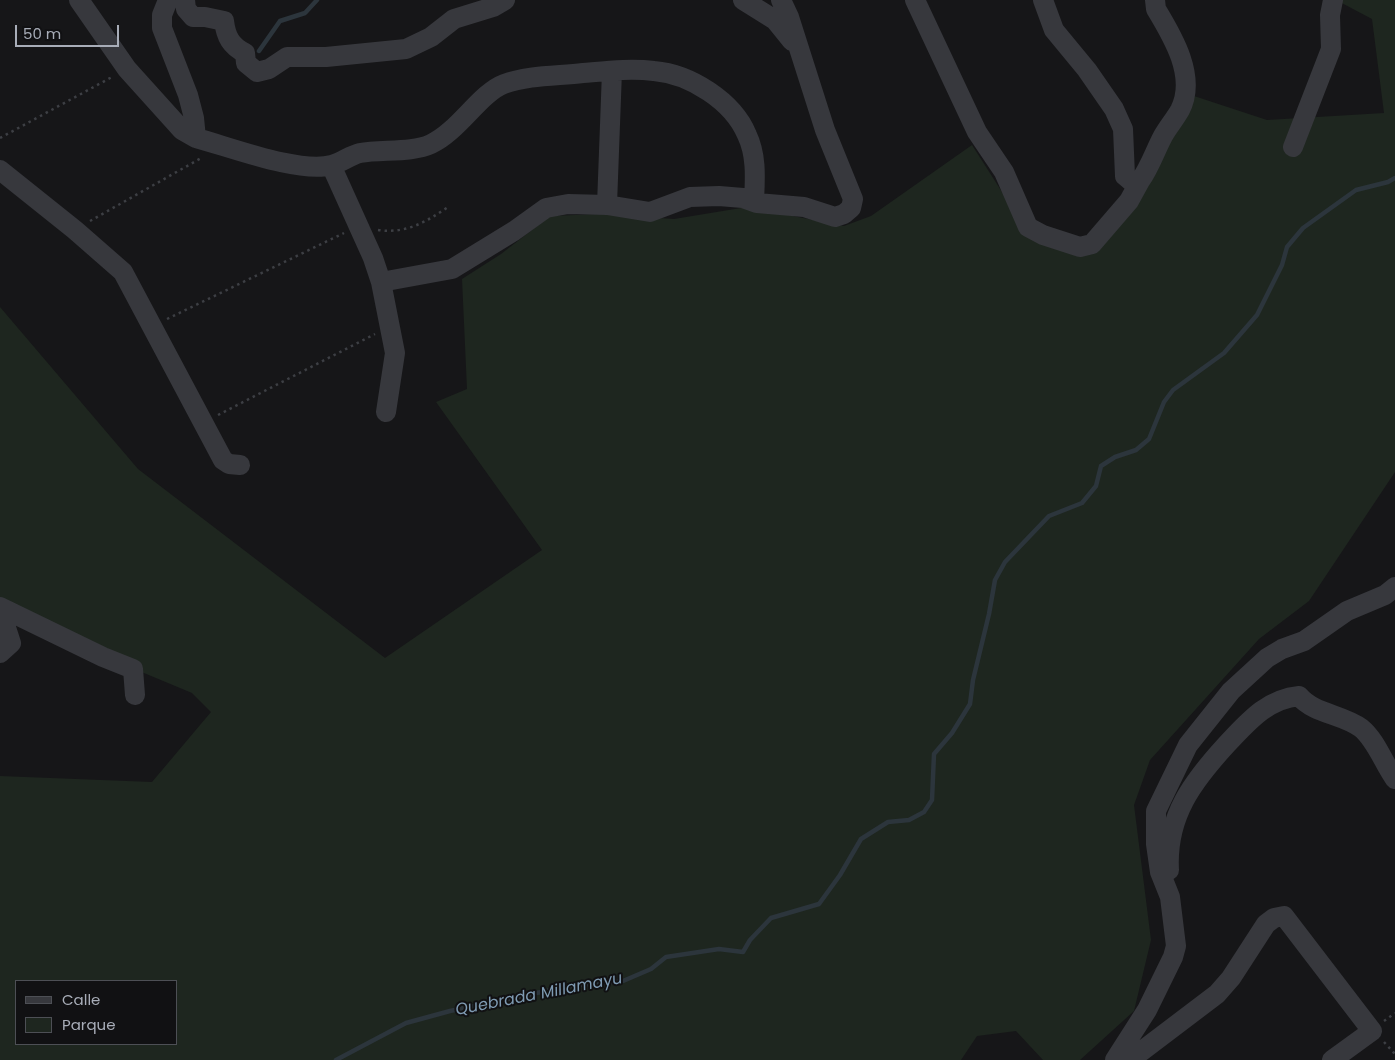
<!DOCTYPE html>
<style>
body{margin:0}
#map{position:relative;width:1395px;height:1060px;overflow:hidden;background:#161618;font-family:Poppins,sans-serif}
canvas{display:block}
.legend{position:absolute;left:15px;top:980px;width:162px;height:65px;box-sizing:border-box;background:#111113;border:1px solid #4d4f55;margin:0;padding:6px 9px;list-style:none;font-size:15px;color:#a8adb8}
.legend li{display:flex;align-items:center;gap:10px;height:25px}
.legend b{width:25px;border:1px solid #4d4f55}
.scale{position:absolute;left:15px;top:25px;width:104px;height:22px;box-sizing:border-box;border:2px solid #a8adb8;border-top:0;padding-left:6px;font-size:15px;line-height:18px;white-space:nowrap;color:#a8adb8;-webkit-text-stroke:4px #111113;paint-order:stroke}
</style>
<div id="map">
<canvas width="1395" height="1060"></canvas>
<ul class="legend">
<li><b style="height:6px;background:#37383d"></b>Calle</li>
<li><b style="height:14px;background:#1e261f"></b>Parque</li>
</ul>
<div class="scale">50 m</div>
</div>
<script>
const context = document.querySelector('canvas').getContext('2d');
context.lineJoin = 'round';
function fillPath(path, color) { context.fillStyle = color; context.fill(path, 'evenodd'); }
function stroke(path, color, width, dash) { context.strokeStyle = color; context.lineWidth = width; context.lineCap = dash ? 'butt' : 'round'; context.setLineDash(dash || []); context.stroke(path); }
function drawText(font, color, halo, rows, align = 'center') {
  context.font = font + ' Poppins,sans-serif'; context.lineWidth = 4; context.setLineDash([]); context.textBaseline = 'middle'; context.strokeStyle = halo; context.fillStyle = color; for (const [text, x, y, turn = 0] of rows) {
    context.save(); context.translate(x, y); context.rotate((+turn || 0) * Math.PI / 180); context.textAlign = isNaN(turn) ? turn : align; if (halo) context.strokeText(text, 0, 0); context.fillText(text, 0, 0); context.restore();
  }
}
const green = new Path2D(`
 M1336 0H1395V472L1309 601 1259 639 1150 760 1134 805 1151 940 1134 1011 1080 1060H1043L1016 1031 977 1036 961 1060H0V776L152 782 211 712 192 693 24 623 0 602V307L138 469 385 658 542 550 436 402 467 389 462 279 501 254 550 216 600 214 674 219 747 207 844 226 871 216 972 145 1025 228 1094 243 1191 95 1267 120 1384 113 1372 19ZM16 981H176V1044H16Z`);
const stream = new Path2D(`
 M259 51 280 21 305 13 317 0
 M336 1060 406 1023 450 1011 570 986 623 981 651 969 666 957 719 949 743 952 750 940 771 918 819 904 840 875 861 839 888 822 909 820 924 812 932 800 934 754 952 733 970 704 973 680 989 614 995 580 1005 562 1049 516 1082 503 1096 486 1101 466 1115 457 1136 450 1149 439 1164 402 1173 390 1224 353 1257 315 1282 265 1287 247 1303 228 1356 190 1388 182 1395 178`);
const path = new Path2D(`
 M0 138 112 77
 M90 221 203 157
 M378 230C406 234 426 222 448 207
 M167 319 344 233
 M218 415 375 334
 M1384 1021 1395 1013
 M1384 1042 1395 1054`);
const minor = new Path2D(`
 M79 0 127 69 182 130 196 138C230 147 300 174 332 165 342 162 351 155 360 153 381 149 412 153 431 144 459 131 480 93 504 84 528 75 557 76 583 73 606 71 630 68 654 71 690 74 733 101 747 135 757 156 755 179 754 202
 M168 0 162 15V28L188 95 194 118 196 138
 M185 0 186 9 193 17H205L224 21C226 37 231 46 245 53L246 63 257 72 269 69 287 57H326L406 49 431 37 454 19 493 7 505 0
 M743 0 775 20 792 41
 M915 0 977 132 1004 172 1028 227 1043 235 1080 247 1092 244 1129 201 1140 181
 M1043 0 1054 30 1087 70 1114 109 1123 129 1125 176 1132 182 1140 181C1150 167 1155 151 1163 136 1168 127 1175 119 1180 110 1197 77 1173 37 1156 9L1155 0
 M1293 147 1331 49 1330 15 1333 0
 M331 165 373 258 381 282 395 353 386 412
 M0 170 75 230 123 272 223 460 229 464 240 465
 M607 205 612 71
 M381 282 452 269 514 231 546 208 568 204 607 205 650 212 690 197 719 196 743 198 757 203 804 207 835 217 844 214 851 208 853 199 825 130 789 17 781 0
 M0 607 103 657 133 669 135 695
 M0 609 11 643 0 653
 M1169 870C1166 816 1193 781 1227 744 1248 722 1267 699 1299 696 1314 714 1342 714 1361 728 1376 740 1384 764 1395 779
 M1115 1060 1147 1010 1173 957 1176 946 1170 897 1160 872 1156 844V811L1188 745 1231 691 1267 658 1282 649 1304 641 1347 611 1385 595 1395 587
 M1130 1060 1217 994 1231 978 1266 924 1274 918 1284 916 1372 1031 1332 1060`);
const waterNames = [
 ["Quebrada Millamayu",539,995,-11]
];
fillPath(green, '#1e261f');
stroke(stream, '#2c353c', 4.5);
stroke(path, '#3d3f44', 2.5, [2.5, 4]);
stroke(minor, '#37383d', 20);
drawText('italic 16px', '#7f9bb3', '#111113', waterNames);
</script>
